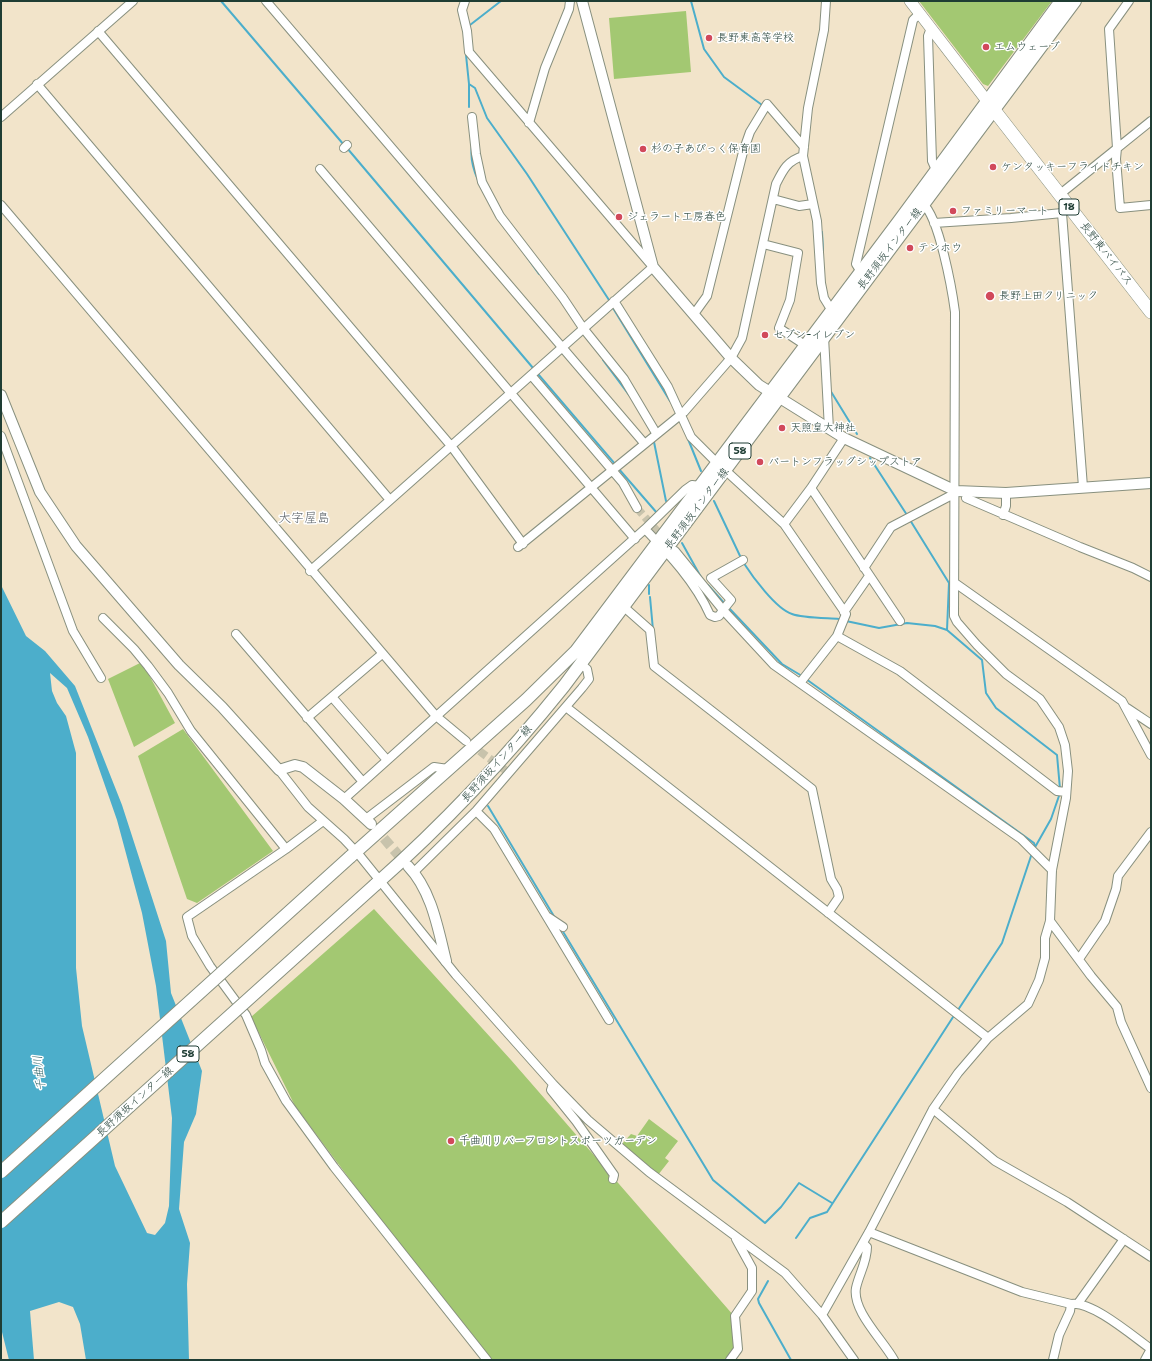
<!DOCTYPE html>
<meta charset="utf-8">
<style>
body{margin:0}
#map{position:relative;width:1152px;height:1361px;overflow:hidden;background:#f2e4ca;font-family:"Shantell Sans",sans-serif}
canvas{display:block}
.frame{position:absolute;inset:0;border:2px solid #1f3d34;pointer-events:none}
</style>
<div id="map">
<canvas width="1152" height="1361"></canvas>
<div class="frame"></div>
</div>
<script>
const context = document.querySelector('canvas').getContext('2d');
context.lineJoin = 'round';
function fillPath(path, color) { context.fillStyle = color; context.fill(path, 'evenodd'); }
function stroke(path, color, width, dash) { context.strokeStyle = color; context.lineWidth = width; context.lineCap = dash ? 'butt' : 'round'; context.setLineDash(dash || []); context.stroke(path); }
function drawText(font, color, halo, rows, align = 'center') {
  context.font = font + ' "Shantell Sans","Klee One",sans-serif'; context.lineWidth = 3; context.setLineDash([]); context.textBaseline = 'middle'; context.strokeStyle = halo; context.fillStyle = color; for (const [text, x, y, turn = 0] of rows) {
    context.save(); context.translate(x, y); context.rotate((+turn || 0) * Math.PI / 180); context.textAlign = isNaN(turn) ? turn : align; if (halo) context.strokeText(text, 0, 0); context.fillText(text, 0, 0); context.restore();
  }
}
const green = new Path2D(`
 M919 1H1052L988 86 983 84Z
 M686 11 691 72 614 79 609 18Z
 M142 662 175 723 134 747 108 679Z
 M183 729 273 851 197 903 187 899 138 756Z
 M374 909 511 1060 734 1316 736 1348 728 1360H490L387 1229 295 1106 251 1017Z
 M649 1119 678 1141 665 1158 669 1161 658 1175 621 1145 631 1134 637 1136Z`);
const water = new Path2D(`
 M1 585 26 636 45 651 75 686 122 805 166 941 171 993 202 1071 196 1114 184 1142 179 1209 190 1243 187 1284 189 1360H86L80 1324 73 1307 59 1302 30 1311 34 1360H9L2 1332ZM50 673 67 688 88 737 117 820 142 913 156 986 172 1118 169 1206 165 1223 155 1235 147 1233 115 1166 82 1026 76 968V753L66 716 57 703 52 691Z`);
const stream = new Path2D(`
 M221 1 344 145
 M691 1 704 49 724 77 762 105
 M470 25 501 1
 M466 55 469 84V107
 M469 84 475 88 487 118 527 174 609 300
 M472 146C470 158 473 169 478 180
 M347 148 533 368
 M822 232 823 251
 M524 253 539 274
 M613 308 670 401
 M603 360 629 395
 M538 374 615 464
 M830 390 857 434
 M688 439 701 471
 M654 442 666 501
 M870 458 907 515
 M618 468 657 513
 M714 501 741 558
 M910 520 949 583 947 630 982 660 986 693 996 708 1057 755 1060 789
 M682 543 702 579
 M743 562C752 576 776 609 792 614 802 618 827 618 839 619
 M649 585V594
 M708 585 725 604
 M650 597 653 630
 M728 607 782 664 802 676
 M846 621 879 628 907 623 935 626 947 630
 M806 679 1034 843 1035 847
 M488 806 555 918
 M1034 849 1051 819 1060 793
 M562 930 713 1180 765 1223 781 1207 799 1183 832 1203
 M958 1010 1002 943 1032 853
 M796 1238 810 1218 827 1212 955 1014
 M768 1281 758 1299 759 1303 791 1360`);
const minorTunnel = new Path2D(`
 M637 508 665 540
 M470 744 505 770`);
const tertiaryTunnel = new Path2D(`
 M374 827 407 865`);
const minor = new Path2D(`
 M266 1 644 443
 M826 1 824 30 808 108 803 156 817 221 821 283 824 298 832 311
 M1129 1 1109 29 1117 148 1116 159 1120 208 1151 205
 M931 28 928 36 932 161 936 170
 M98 31 452 447 523 544
 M37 84 390 500
 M1 117 133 1
 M472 117 476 154 482 182 500 216 563 298 583 328 624 379 656 433
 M529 123 545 68 569 9 570 1
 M344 148 347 145
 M320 169 635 539
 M1059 195 1151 121
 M773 199 799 206 813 204
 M1 205 436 716 466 741
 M1062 213 1083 487
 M934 223 1011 218 1062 213 1066 210
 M763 244 798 253 790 300 779 328 805 345
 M861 272 856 264 913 20 920 13
 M614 301 668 387 691 437 717 463
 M694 314 707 296 743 152 750 132 767 104 804 147
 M824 337 829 429
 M531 375 623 483 637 508
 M1 436 73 631 101 678
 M725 470 784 524 846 614 837 636 800 683
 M811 488 900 621
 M966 498 1080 547 1133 568 1151 577
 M1003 515 1006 506V493
 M784 524 811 488 844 438
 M645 529 685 490 692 485 700 486
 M518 547 684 412 731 358 742 338 776 184C783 170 787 161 803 156
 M675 551 723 610 731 600 711 578 743 560
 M864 568 891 527 950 496
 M310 571 653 267 469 52 467 31 462 10 465 1
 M955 583 1122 701 1151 755
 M624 607 650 630 654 666 812 789 831 879 837 889 839 897 828 913
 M844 612 869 576
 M103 618 134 649 148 666 168 693 191 731 286 849
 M236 634 363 782
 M837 636 900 671 1057 791 1066 792
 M332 697 387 760
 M566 707 988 1038
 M1127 708 1151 724
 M307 718 382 654
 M279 770 308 807 344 839 360 856 456 975 553 1084 588 1120 649 1172 785 1273 822 1315 854 1360
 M344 799 645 529C669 554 696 583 710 615L715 617 719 616 723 610 774 665 1021 839 1052 870
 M476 811 494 829 609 1020
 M366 819 434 767 448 769
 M323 821 286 849 187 917 192 936 210 966 246 1015 261 1050 265 1063 286 1101 334 1167 487 1360
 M414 872 476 811 582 688 589 679 587 669 581 664
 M548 917 563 927
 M1050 921 1091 976 1117 1007 1121 1022 1151 1088
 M1079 959 1105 921 1116 889 1118 876 1151 832
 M553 1084 551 1090 576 1121 614 1175 613 1179
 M933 1109 995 1161 1067 1202 1151 1257
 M869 1232 1022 1292 1071 1304C1091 1300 1134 1337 1151 1349
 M863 1243 867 1247C867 1262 859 1274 856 1288 852 1311 883 1340 894 1360
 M1079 1302 1124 1239
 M822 1315 869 1232 933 1109 958 1073 988 1038 1028 1004 1039 980 1045 958V938L1050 921 1052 870 1066 798 1068 771 1065 745 1059 727 1040 699 1006 674 977 645 957 622 954 616 955 312C952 289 939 217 923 204
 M730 1360 738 1349 735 1316 752 1291V1268L736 1239
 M1053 1360 1059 1335 1070 1311 1071 1304
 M1145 1360 1151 1349`);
const tertiary = new Path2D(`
 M582 1 653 267 731 358 759 385 844 438 956 491 1006 493 1151 483
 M1 395 40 492 76 546 179 665 222 707 279 770 295 765 303 767 344 799 371 824
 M408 866C432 891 438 929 446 961`);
const secondary = new Path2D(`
 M910 1 987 101`);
const primary = new Path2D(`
 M350 857 526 700 576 651 899 221 1061 1
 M375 885C444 824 507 757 564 686L1075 1`);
const trunk = new Path2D(`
 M987 101 1151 312`);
const primaryBridge = new Path2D(`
 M1 1172 350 857
 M1 1222 375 885`);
const markers = [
 [709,38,4,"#d1495b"],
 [986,47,4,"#d1495b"],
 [643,149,4,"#d1495b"],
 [993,167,4,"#d1495b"],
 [953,211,4,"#d1495b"],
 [619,217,4,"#d1495b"],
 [910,248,4,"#d1495b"],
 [990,296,5,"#d1495b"],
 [765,335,4,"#d1495b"],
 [782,428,4,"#d1495b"],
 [760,462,4,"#d1495b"],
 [451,1141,4,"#d1495b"]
];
const shields = [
 [1069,207,20],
 [740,451,22],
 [188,1054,22]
];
const shieldNames = [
 ["18",1069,207],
 ["58",740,451],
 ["58",188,1054]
];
const poiNames = [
 ["長野東高等学校",717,38],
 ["エムウェーブ",994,47],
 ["杉の子あぴっく保育園",651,149],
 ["ケンタッキーフライドチキン",1001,167],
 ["ファミリーマート",961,211],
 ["ジェラート工房春色",627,217],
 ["テンホウ",918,248],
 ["長野上田クリニック",999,296],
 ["セブン-イレブン",773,335],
 ["天照皇大神社",790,428],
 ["バートンフラッグシップストア",768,462],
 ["千曲川リバーフロントスポーツガーデン",459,1141]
];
const streetNames = [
 ["長野須坂インター線",890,249,-53],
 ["長野東バイパス",1106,254,52],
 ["長野須坂インター線",697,509,-53],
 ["長野須坂インター線",497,764,-48],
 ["長野須坂インター線",135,1102,-42]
];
const waterNames = [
 ["千曲川",40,1073,-97]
];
const quarterNames = [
 ["大字屋島",304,519]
];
fillPath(green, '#a3c872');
fillPath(water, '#4caecb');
stroke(stream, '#4caecb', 2);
stroke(minorTunnel, '#c8c3ac', 8, [8, 4]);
stroke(tertiaryTunnel, '#c8c3ac', 10, [10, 5]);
stroke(minor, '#88907f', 10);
stroke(tertiary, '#88907f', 12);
stroke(secondary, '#88907f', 12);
stroke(primary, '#88907f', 14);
stroke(trunk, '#88907f', 14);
stroke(minor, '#fff', 8);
stroke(tertiary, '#fff', 10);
stroke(secondary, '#fff', 11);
stroke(primary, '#fff', 12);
stroke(trunk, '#fff', 13);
stroke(primaryBridge, '#88907f', 14, []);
stroke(primaryBridge, '#fff', 12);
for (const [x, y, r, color] of markers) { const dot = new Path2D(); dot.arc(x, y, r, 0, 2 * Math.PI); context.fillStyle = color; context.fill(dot); stroke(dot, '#fff', 1.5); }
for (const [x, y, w] of shields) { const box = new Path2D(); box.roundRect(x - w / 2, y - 8, w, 16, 3); context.fillStyle = '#fff'; context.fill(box); stroke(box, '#1f3d34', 1); }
drawText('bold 10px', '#1f3d34', null, shieldNames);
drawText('11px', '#1f3d34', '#fff', poiNames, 'left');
drawText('11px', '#1f3d34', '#fff', streetNames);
drawText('italic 12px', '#2f6569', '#fff', waterNames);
drawText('13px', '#60676c', '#fff', quarterNames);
</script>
